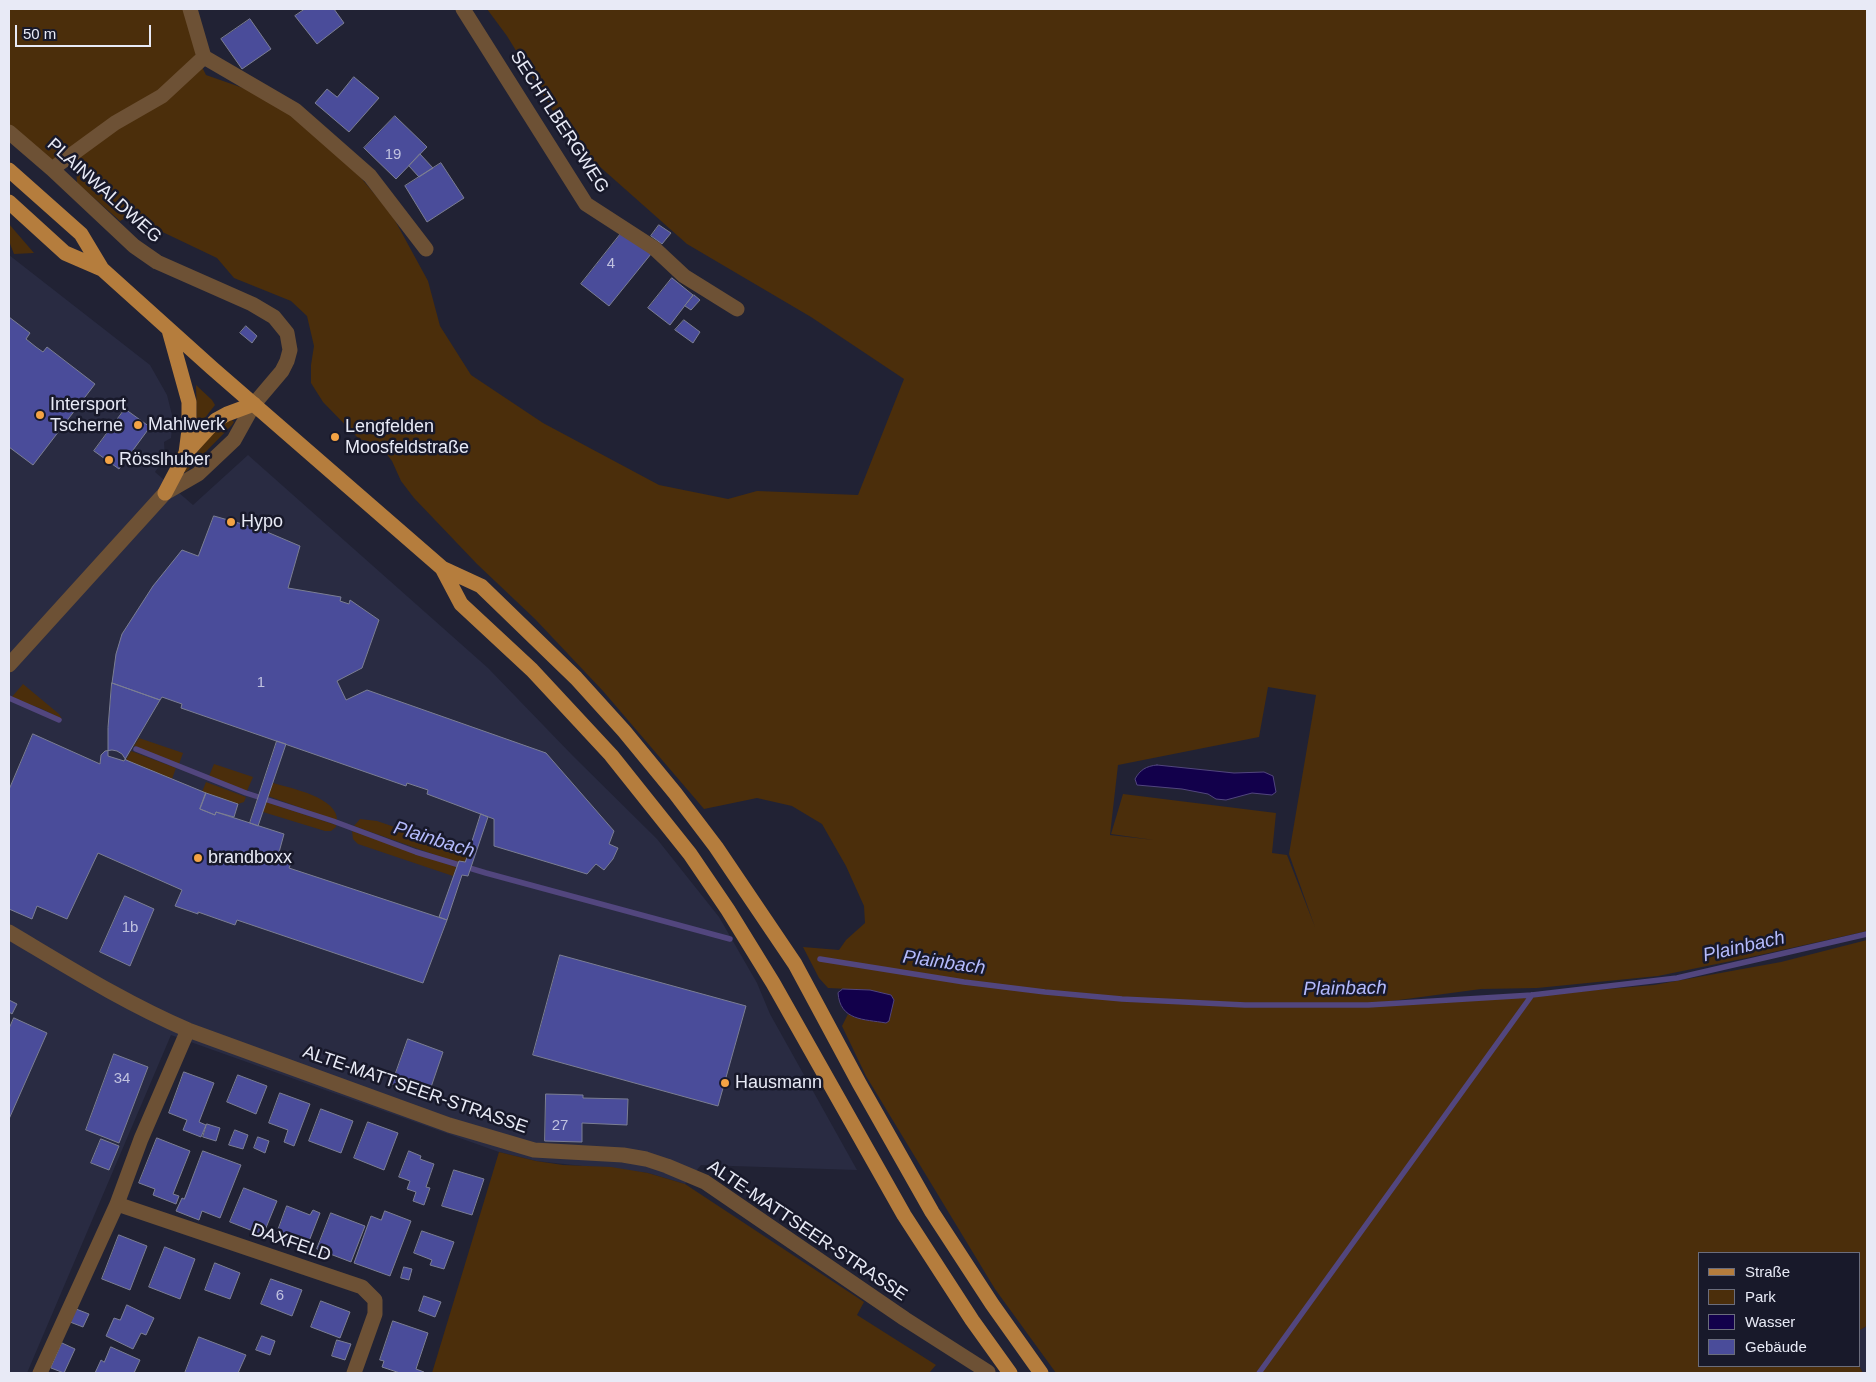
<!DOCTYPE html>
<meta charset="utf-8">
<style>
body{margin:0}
#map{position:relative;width:1876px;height:1382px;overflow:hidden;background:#212234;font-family:Helvetica,sans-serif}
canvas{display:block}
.frame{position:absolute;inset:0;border:10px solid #e8eaf6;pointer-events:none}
.legend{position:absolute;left:1698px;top:1252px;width:162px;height:115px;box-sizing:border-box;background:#18192a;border:1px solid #6b6d7c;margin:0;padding:6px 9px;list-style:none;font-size:15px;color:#e8eaf6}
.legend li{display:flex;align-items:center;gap:10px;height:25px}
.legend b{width:25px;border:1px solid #6b6d7c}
.scale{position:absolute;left:15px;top:25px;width:136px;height:22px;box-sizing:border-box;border:2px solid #e8eaf6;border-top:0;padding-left:6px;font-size:15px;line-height:18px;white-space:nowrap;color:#e8eaf6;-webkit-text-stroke:4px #18192a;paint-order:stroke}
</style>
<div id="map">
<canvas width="1876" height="1382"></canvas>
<div class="frame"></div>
<ul class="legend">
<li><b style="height:6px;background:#b57d3d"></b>Straße</li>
<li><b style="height:14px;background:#4b2e0b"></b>Park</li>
<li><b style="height:14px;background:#12004b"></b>Wasser</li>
<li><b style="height:14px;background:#4a4c9a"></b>Gebäude</li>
</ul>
<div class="scale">50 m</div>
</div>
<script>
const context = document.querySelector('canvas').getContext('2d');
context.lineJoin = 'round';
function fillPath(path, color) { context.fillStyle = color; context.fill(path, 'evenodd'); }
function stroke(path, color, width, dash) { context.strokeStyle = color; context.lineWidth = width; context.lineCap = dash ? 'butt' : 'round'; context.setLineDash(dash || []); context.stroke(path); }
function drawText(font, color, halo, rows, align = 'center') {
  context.font = font + ' Helvetica,sans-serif'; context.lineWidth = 5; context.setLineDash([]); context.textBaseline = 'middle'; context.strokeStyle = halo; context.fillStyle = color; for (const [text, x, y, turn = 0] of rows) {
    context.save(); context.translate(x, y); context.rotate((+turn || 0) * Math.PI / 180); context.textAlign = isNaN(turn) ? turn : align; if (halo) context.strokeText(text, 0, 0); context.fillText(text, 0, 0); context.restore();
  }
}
const built = new Path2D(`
 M9 255 150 365 167 395 173 419 171 438 164 442 165 458 155 472 193 505 248 455 488 668 573 756 657 839 719 917 757 983 770 1014 857 1170 701 1165 685 1184 648 1173 536 1161 499 1152 171 1035 27 1373H9Z
 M1867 1326V1373H1863L1859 1366 1860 1330Z`);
const green = new Path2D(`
 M9 9H186L196 55 206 75 246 89 285 109 347 161 392 215 428 281 440 326 471 375 543 423 659 485 728 499 757 491 858 495 904 379 811 317 687 244 572 142 507 36 487 9H1867V931L1751 957 1658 976 1537 988 1481 989 1354 1006 1492 999 1654 985 1781 962 1867 940V1326L1860 1330V1253H1700V1366H1859L1863 1373H1056L995 1289 866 1076 842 1026 848 1014 854 1017 889 1021 894 1000 891 995 870 990 828 988 819 978 803 947 839 950 846 940 865 923 864 906 846 866 822 824 792 806 757 798 704 809 603 691 535 619 477 564 414 498 401 481 392 461 379 444 359 439 323 402 311 383V365L314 346 307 316 291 301 234 278 217 258 129 216 120 221 77 183 76 168 79 160 44 159 9 129ZM1268 687 1316 695 1289 854 1315 927 1287 855 1272 853 1276 813 1123 794 1111 834 1154 840 1110 835 1118 765 1259 737Z
 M9 224 34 253 14 254 9 241Z
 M196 385 212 400 215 405 201 423 197 425Z
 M231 419 234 422 232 425 186 472 184 471 186 468C196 455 216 423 231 419Z
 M23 684 59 714 62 719 42 709 11 698Z
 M139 738 183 753 179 764 134 746Z
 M131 751 176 768 172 779 126 760Z
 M214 764 253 777 247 791 209 776Z
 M206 782 246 797 244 802 238 804 202 792Z
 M273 783C291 788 339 798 337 821L268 796Z
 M266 802 336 825V827L331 831H325L263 812Z
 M360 819 377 821 462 850 467 856 465 862 459 861 458 863 354 826Z
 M352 831 456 867 453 876 358 844 353 839Z
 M499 1152 536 1161 563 1165 611 1167 648 1173 685 1184 864 1302 857 1315 936 1365 929 1373H432Z`);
const water = new Path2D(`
 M1157 765 1234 773 1264 772 1273 776 1276 792 1272 795 1252 793 1226 800 1216 799 1208 794 1182 789 1137 785 1135 779C1140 770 1146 766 1157 765Z
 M843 989 870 990 891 995 894 1000 889 1021 886 1023C864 1019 840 1021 838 993Z`);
const stream = new Path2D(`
 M9 698 59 720
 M136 749 246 793 333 821 416 852 486 873 730 939
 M820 959 964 982 1045 992 1122 999 1245 1005H1368L1532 995 1677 978 1867 934
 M1259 1373 1532 995`);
const building = new Path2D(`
 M305 9H334L344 23 317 44 295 16Z
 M250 19 271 49 242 69 221 39Z
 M354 77 379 98 349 132 315 103 327 89 337 97Z
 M395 116 427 147 396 179 364 148Z
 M420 154 433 168 419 177 409 166Z
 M441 163 464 198 427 222 405 186Z
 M659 225 671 233 662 244 651 236Z
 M623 231 651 254 609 306 581 284Z
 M672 278 693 295 670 325 648 308Z
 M694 295 700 300 691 310 685 306Z
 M9 317 30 333 26 339 36 347 43 352 47 347 95 384 33 465 9 447Z
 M684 320 700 332 693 343 675 330Z
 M246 326 257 336 252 343 240 333Z
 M125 409 150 427 119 469 94 451Z
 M214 516 260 529 300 546 288 588 341 597 340 601 349 604 350 600 379 620 362 668 337 681 346 700 367 690 546 753 614 831 609 844 618 848 613 859 604 870 596 864 587 874 494 846V819L427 794 428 790 407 783 406 786 181 708 182 704 162 697 160 700 112 683 116 654 122 634 153 586 182 550 198 556Z
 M112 683 160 700 124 761 108 756V728Z
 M33 734 100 764 101 755 105 751 112 750 117 751 122 754 126 760 206 793 200 809 215 815 216 812 284 834 278 856 292 861 289 868 447 920 423 983 237 920 235 925 198 912V914L175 906 182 890 98 853 67 919 37 906 32 919 9 909V790Z
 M277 741 286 744 258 826 250 823Z
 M206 793 238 804 234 817 216 812 215 815 200 809Z
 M481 814 488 817 468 876 462 875 447 920 439 917 459 861 465 862Z
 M125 896 154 909 130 966 100 952Z
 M560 955 746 1006 718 1106 533 1055Z
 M9 1000 17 1004 12 1014 9 1012Z
 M14 1018 47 1033 9 1119V1029Z
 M408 1039 443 1052 428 1096 392 1084Z
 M114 1054 148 1067 119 1143 86 1130Z
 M184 1072 214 1083 199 1122 206 1125 201 1137 183 1130 187 1120 169 1113Z
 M238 1075 267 1086 256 1114 227 1102Z
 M280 1093 310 1104 294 1146 284 1142 288 1130 269 1123Z
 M546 1094 583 1095V1098L628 1099 627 1125 582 1123V1142L545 1141Z
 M321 1109 353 1121 341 1153 309 1141Z
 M368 1122 398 1133 384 1170 354 1158Z
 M207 1124 220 1128 216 1141 203 1137Z
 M235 1130 248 1135 243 1149 229 1145Z
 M258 1137 269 1141 265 1153 254 1148Z
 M157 1138 190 1151 173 1194 179 1196 176 1204 153 1195 155 1189 139 1183Z
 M101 1139 119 1146 109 1170 91 1163Z
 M203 1151 241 1165 220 1218 202 1211 199 1220 176 1211 182 1198 184 1199Z
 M409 1151 421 1156 420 1159 434 1164 426 1187 430 1188 424 1205 413 1201 416 1192 407 1189 410 1181 399 1177Z
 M454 1170 484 1179 472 1215 442 1206Z
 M244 1188 277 1201 263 1235 230 1222Z
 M287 1206 310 1215 313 1210 320 1213 306 1249 282 1239 283 1235 277 1233Z
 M385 1211 411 1221 390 1276 354 1263 371 1216 381 1220Z
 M331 1213 365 1226 351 1262 317 1249Z
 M422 1231 454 1242 444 1269 430 1265 432 1260 414 1253Z
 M119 1235 147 1246 130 1290 102 1279Z
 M165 1247 195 1259 180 1299 149 1287Z
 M215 1263 240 1273 230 1299 205 1290Z
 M404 1267 412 1269 409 1280 401 1278Z
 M271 1279 302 1290 292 1316 261 1304Z
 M424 1296 441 1302 435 1317 419 1311Z
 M321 1301 350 1312 340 1338 311 1327Z
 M127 1305 154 1318 146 1335 141 1333 133 1349 106 1336 114 1318 120 1320Z
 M76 1309 89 1314 83 1327 70 1322Z
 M393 1321 428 1333 416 1369 424 1372V1373H400L382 1367 384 1361 380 1360Z
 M262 1336 275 1341 270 1355 256 1350Z
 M199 1337 246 1355 238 1373H185Z
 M337 1340 351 1344 345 1360 332 1356Z
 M62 1343 75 1349 64 1373 51 1368Z
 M111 1347 140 1360 134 1373H95L101 1360 104 1362Z`);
const minor = new Path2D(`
 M463 9 586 204 654 248 684 276 737 309
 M204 57 295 110 370 176 426 249
 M9 132 52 169 134 246 157 262 252 304 274 317 287 333 290 350 287 361 282 371 254 404 234 440 198 474 165 493 9 665
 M52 169 115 123 162 96 204 57 190 9
 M9 932C68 967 125 1003 188 1030L449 1125 534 1150 623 1155 646 1159 667 1166 705 1182 905 1319 988 1372
 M117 1204 362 1287 375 1300V1314L354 1373
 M40 1373 117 1204 141 1139 188 1030`);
const major = new Path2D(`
 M9 170 81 234 102 269 212 368 442 568 481 586 576 678 624 731 675 793 716 847 795 964 859 1083 932 1212 992 1304 1041 1373
 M9 202 65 253 102 269
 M169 330 189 402V430L186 453
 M165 493 186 453 216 420 227 414 254 404
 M442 568 461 604 532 670 611 755 690 854 728 910 773 983 904 1215 972 1320 1010 1373`);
const markers = [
 [40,415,5,"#f4a344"],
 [138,425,5,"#f4a344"],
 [335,437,5,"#f4a344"],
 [109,460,5,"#f4a344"],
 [231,522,5,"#f4a344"],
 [198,858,5,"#f4a344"],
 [725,1083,5,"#f4a344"]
];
const numberNames = [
 ["19",393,155],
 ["4",611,264],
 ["1",261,683],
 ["1b",130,928],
 ["34",122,1079],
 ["27",560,1126],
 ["6",280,1296]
];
const streetNames = [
 ["SECHTLBERGWEG",559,122,57],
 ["PLAINWALDWEG",104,191,42],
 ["ALTE-MATTSEER-STRASSE",415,1090,19],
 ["ALTE-MATTSEER-STRASSE",807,1231,34],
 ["DAXFELD",291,1243,19]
];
const poiNames = [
 ["Intersport",50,405],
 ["Tscherne",50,426],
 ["Mahlwerk",148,425],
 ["Lengfelden",345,427],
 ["Moosfeldstraße",345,448],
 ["Rösslhuber",119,460],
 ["Hypo",241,522],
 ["brandboxx",208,858],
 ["Hausmann",735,1083]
];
const waterNames = [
 ["Plainbach",434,840,17],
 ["Plainbach",1744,947,-13],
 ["Plainbach",944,963,8],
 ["Plainbach",1345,989,-1]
];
fillPath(built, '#292b42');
fillPath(green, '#4b2e0b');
fillPath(water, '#12004b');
stroke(water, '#52467e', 1);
stroke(stream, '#52467e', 5.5);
fillPath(building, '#4a4c9a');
stroke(building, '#7b7e93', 1);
stroke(minor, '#6d5135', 15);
stroke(major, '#b57d3d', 15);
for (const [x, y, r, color] of markers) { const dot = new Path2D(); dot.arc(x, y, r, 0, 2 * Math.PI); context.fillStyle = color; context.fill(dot); stroke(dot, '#18192a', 2); }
drawText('15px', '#c0c2df', null, numberNames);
drawText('18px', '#e8eaf6', '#18192a', streetNames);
drawText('18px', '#e8eaf6', '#18192a', poiNames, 'left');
drawText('italic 19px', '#b4bafc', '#18192a', waterNames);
</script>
